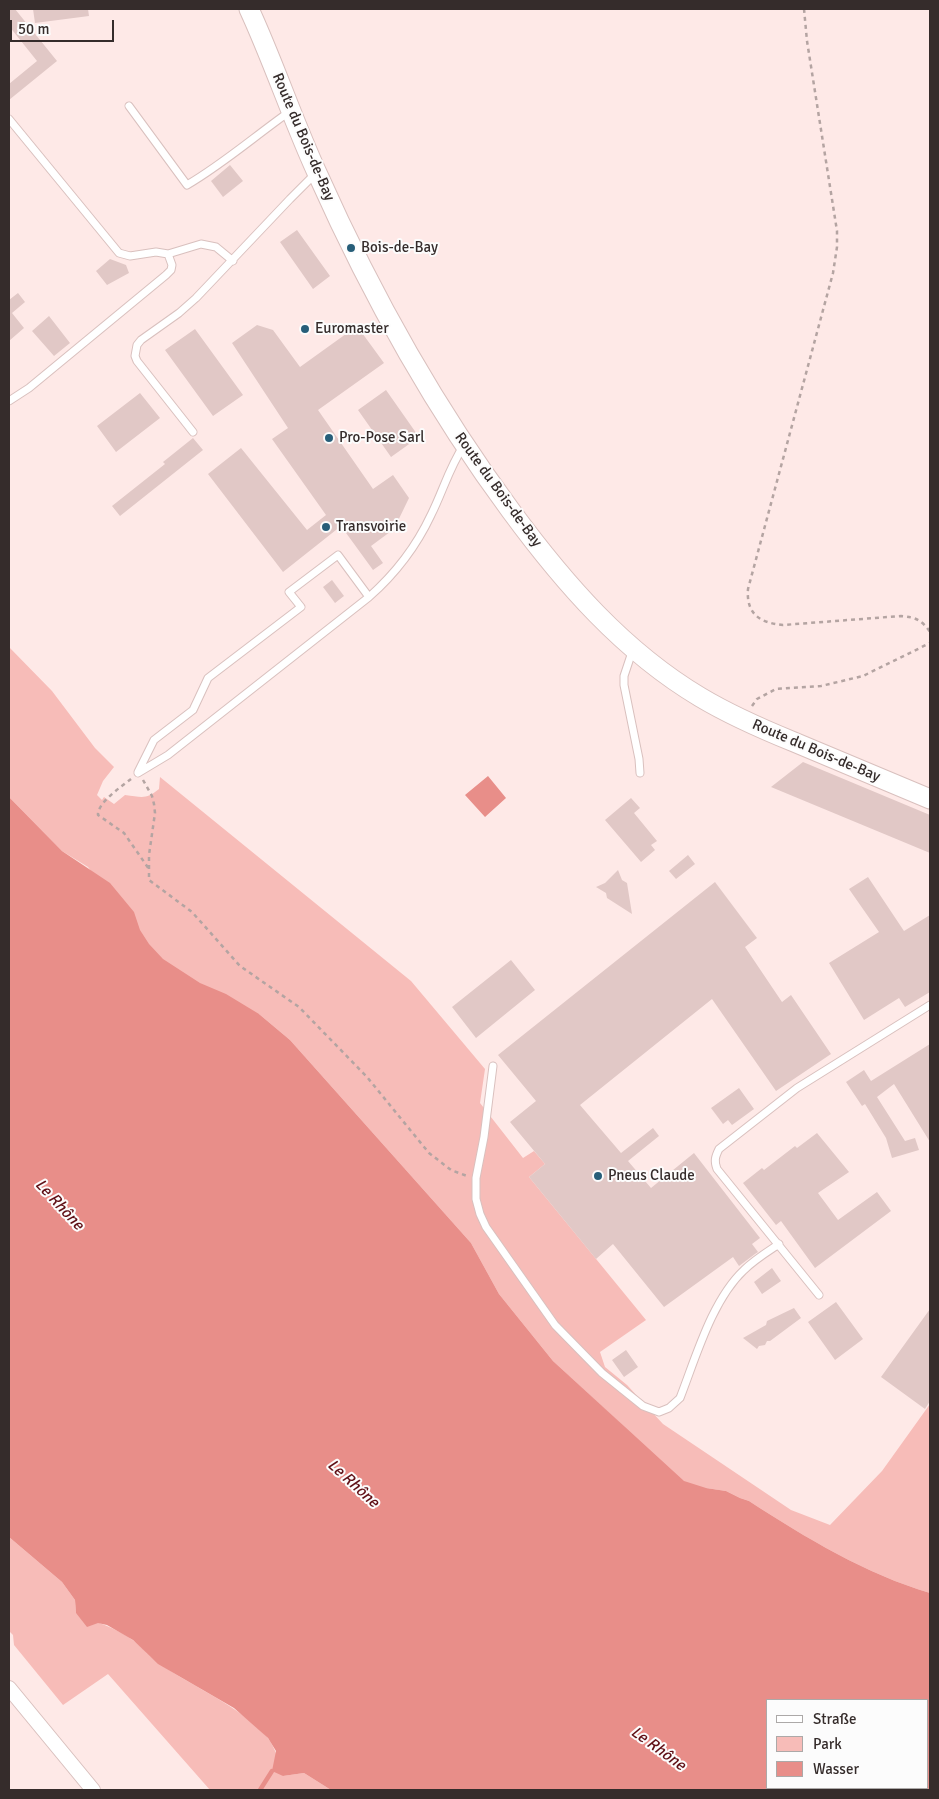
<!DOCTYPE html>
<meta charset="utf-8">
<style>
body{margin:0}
#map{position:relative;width:939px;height:1799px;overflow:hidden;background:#fee9e7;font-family:Signika,sans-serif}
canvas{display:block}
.frame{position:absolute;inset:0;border:10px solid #352c2b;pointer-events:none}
.legend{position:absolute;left:766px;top:1699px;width:162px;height:90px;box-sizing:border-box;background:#fcfcfc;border:1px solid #aca9a8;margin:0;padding:6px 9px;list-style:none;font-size:15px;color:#352c2b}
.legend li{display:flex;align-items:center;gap:10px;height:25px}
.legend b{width:25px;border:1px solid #aca9a8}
.scale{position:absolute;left:10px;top:20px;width:104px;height:22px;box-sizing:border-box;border:2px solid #352c2b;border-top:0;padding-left:6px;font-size:15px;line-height:18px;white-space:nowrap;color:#352c2b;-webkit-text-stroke:4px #fcfcfc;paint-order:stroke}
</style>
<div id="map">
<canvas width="939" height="1799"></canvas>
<div class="frame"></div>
<ul class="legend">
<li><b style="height:6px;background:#fff"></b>Straße</li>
<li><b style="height:14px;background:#f7bcb8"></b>Park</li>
<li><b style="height:14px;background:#e88e89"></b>Wasser</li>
</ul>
<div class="scale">50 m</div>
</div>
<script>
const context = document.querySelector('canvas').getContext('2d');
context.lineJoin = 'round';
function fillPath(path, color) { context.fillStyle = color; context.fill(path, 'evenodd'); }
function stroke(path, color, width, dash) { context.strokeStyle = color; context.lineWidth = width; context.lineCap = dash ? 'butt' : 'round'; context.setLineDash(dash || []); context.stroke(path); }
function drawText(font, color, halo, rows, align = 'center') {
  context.font = font + ' Signika,sans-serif'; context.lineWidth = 4; context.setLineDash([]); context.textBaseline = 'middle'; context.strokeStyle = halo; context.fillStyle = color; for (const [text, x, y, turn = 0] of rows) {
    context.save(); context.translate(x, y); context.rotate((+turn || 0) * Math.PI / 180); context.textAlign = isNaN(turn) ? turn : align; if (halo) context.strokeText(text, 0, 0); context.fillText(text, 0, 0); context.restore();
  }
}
const green = new Path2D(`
 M9 647 52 691 95 748 114 767 103 781 97 795 102 800 104 797 114 804 125 795C142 797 146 800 159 789L160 777 411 981 485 1069 480 1103 523 1158 534 1151 545 1164 529 1177 646 1320 600 1352 605 1367 627 1385 663 1424 791 1510 830 1525 882 1471 930 1404V1593C866 1574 806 1538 749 1501L740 1498 726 1491 706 1488 689 1500 617 1420 553 1361 499 1294 471 1243 290 1040 259 1014 217 1037 88 867 62 851 9 797Z
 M9 1537 62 1582 75 1600 76 1613C95 1622 117 1628 134 1641 143 1648 150 1658 160 1664 196 1689 237 1704 267 1737 276 1748 279 1763 283 1776L304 1773 331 1790H210L108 1674 63 1705 14 1645 13 1635 9 1631Z`);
const water = new Path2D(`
 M488 776 506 798 485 817 465 795Z
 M9 797 62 851 110 883 134 912 140 930 149 944 163 959 200 983 226 994 259 1014 290 1040 471 1243 499 1294 553 1361 684 1481 706 1488 726 1491 740 1498 749 1501C806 1538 866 1574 930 1593V1790H331L304 1773 283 1776 272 1771 276 1751 268 1738 234 1708 158 1664 133 1640 107 1625 98 1623 87 1627 76 1613 75 1600 62 1582 9 1537ZM768 1700H928V1788H768Z`);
const stream = new Path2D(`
 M260 1790 272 1771`);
const building = new Path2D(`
 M9 9H15L57 61 9 100V84L37 61 9 26Z
 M33 9H88L89 16 35 23Z
 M230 165 243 181 223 197 211 181Z
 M297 230 330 276 313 289 280 242Z
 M110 259 126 265 129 273 107 285 96 271Z
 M18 293 25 302 12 313 24 328 9 341V300Z
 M49 316 70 343 54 356 32 331Z
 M257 325 273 330 300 367 357 326 384 363 318 410 373 489 393 475 409 498 394 529 371 546 383 563 373 570 341 526 283 572 208 474 241 448 307 530 326 515 272 439 288 428 232 343Z
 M195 329 243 395 213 416 165 350Z
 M386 390 419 437 391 457 358 410Z
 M140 393 160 418 116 452 97 426Z
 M193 438 203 450 120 516 112 506 165 464 163 462Z
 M332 580 344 596 335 603 323 587Z
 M803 762 930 815V853L771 787Z
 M631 798 640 808 634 813 657 841 651 845 655 850 641 862 605 820Z
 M688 855 695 864 676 879 669 871Z
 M618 870 622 880 627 883 632 914 607 898 606 893 596 887 605 883Z
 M868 877 904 931 930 915V992L905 1007 899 998 864 1020 829 963 879 932 849 889Z
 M715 882 757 938 745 947 782 1002 791 995 831 1054 776 1091 712 999 580 1105 621 1153 653 1128 659 1136 628 1161 651 1188 694 1153 760 1238 752 1244 758 1252 755 1254 739 1266 733 1257 664 1307 613 1244 596 1259 529 1177 545 1164 510 1122 536 1101 498 1055Z
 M511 960 535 990 476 1038 452 1007Z
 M930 1044V1142L894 1084 877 1097 905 1141 915 1138 919 1150 892 1158 886 1138 865 1104 862 1106 846 1082 864 1070 871 1081Z
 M739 1088 754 1109 732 1125 728 1120 723 1124 711 1108Z
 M817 1133 849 1172 818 1193 838 1220 877 1192 891 1211 815 1268 781 1221 776 1225 743 1183 762 1168 764 1170 795 1146 797 1148Z
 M772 1268 781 1281 762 1294 754 1282Z
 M836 1302 863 1339 835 1360 808 1322Z
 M794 1308 801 1318 770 1341H767L765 1345 759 1346 757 1349 743 1338 766 1325 767 1321Z
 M930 1309V1401L925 1409 881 1377Z
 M626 1350 638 1367 624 1377 612 1360Z`);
const path = new Path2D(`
 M804 9 807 41 837 231V247L833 273 748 589C746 614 760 623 783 625L901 616C915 617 922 620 930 632
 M752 706 757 699 776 689 821 686 863 676 930 643
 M131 779C122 786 97 803 98 815L124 833 149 869
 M143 780 152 796 154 804 155 813 149 855V880L192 912 240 966 299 1007 367 1077 429 1153 451 1170 467 1176`);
const lane = new Path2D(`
 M129 106 187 185C223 164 255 136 289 112
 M9 119 119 253 130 256 156 252 168 254 201 244 216 247 233 261
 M9 401 29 388 166 275 171 270 172 265 168 254
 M193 432 137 361 135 356 137 345 141 340 179 313 196 298 290 199 315 174
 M633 649 624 676V685L639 759 640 773
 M138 772 154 740 193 710 208 678 301 607 289 592 338 555 369 597
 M138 773 168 755 369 597C395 574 416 547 431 515 443 491 449 468 464 445
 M493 1066 484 1137 476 1178V1199L480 1214 486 1227 555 1325 602 1373 643 1406 659 1412 669 1408 680 1398C696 1357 712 1300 744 1270 754 1260 767 1252 779 1244
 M819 1295 717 1169C714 1161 715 1157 719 1149L797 1088 930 1005`);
const street = new Path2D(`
 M9 1688 93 1790`);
const secondary = new Path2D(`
 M249 9C274 63 293 121 318 175 371 294 434 407 511 511 564 583 623 651 700 697 730 715 762 729 794 742 839 761 885 780 930 799`);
const markers = [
 [351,248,5,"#275e79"],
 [305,329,5,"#275e79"],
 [329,438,5,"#275e79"],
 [326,527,5,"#275e79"],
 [598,1176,5,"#275e79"]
];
const streetNames = [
 ["Route du Bois-de-Bay",303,137,67],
 ["Route du Bois-de-Bay",498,490,54],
 ["Route du Bois-de-Bay",816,751,23]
];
const poiNames = [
 ["Bois-de-Bay",361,248],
 ["Euromaster",315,329],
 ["Pro-Pose Sarl",339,438],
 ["Transvoirie",336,527],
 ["Pneus Claude",608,1176]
];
const waterNames = [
 ["Le Rhône",59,1205,47],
 ["Le Rhône",353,1484,42],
 ["Le Rhône",658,1749,36]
];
fillPath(green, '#f7bcb8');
fillPath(water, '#e88e89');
stroke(stream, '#e88e89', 4.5);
fillPath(building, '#e1c8c6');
stroke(lane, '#d9c0be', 9);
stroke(street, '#d9c0be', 16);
stroke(secondary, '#d9c0be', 21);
stroke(path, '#b4a4a2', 2.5, [4, 4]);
stroke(lane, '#fff', 7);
stroke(street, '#fff', 14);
stroke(secondary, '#fff', 19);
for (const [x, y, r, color] of markers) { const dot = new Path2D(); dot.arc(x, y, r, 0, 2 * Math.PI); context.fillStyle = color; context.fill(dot); stroke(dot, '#fcfcfc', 2); }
drawText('15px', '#352c2b', '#fcfcfc', streetNames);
drawText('15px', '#352c2b', '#fcfcfc', poiNames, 'left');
drawText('italic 16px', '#601016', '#fcfcfc', waterNames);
</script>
